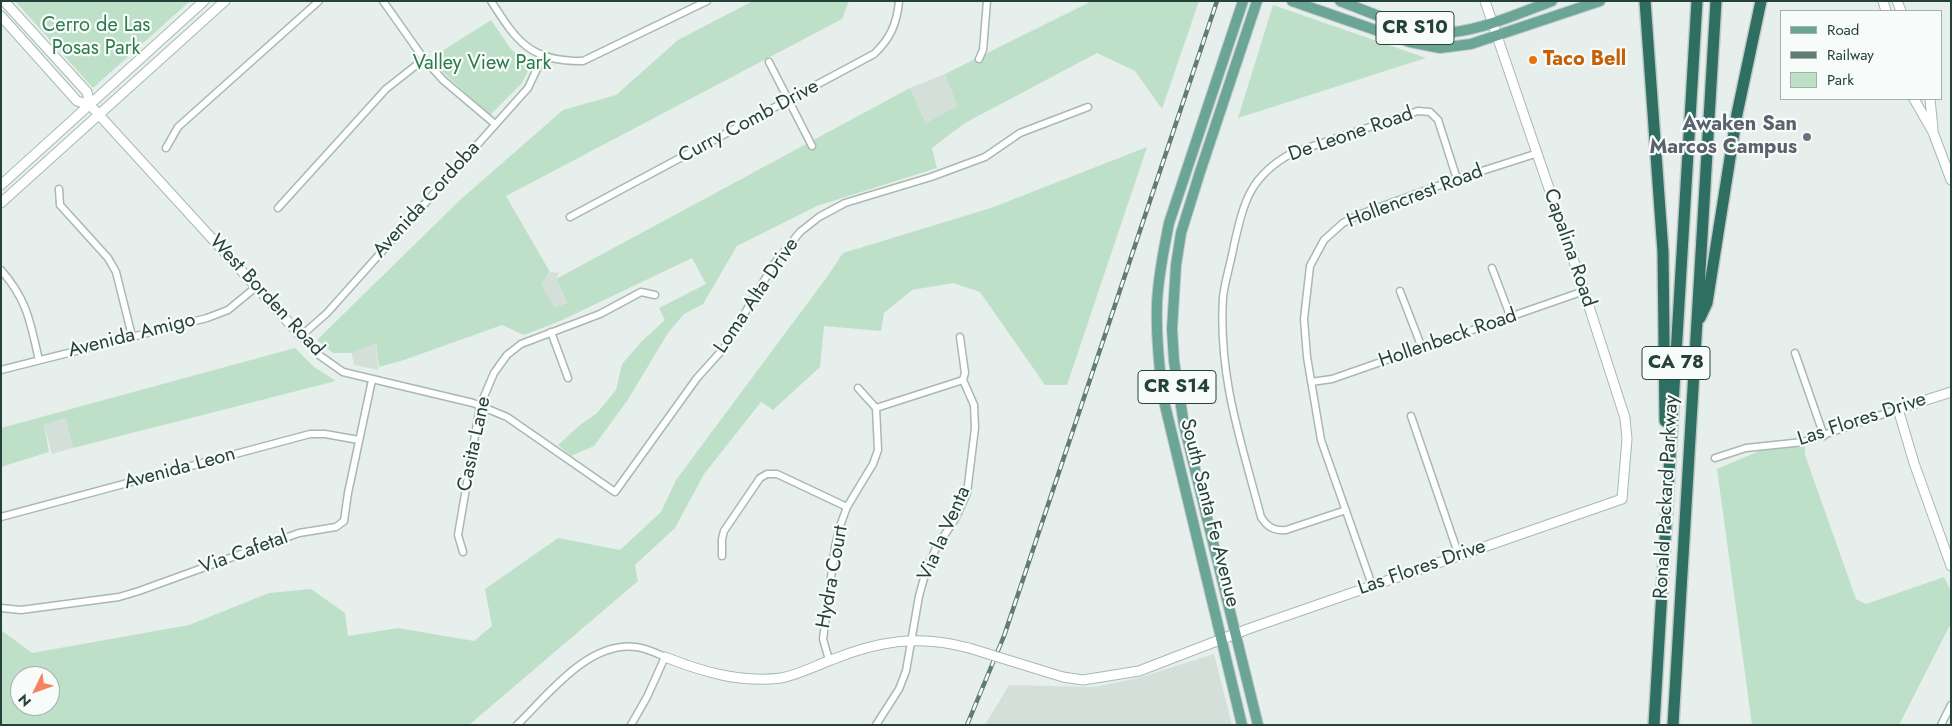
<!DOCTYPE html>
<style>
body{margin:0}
#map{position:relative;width:1952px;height:726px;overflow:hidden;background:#e6efeb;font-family:Jost,sans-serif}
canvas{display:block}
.frame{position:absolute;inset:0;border:2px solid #24423a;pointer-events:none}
.legend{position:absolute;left:1780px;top:10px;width:162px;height:90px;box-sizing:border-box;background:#f7fbf9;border:1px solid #a3b1ad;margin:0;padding:6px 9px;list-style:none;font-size:15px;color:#24423a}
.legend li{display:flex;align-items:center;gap:10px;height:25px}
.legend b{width:25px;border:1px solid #a3b1ad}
.north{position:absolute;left:10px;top:666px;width:50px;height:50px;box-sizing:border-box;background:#f7fbf9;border:1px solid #a3b1ad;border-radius:50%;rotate:228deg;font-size:14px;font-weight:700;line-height:20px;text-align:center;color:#24423a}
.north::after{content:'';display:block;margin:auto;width:18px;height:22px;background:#f4845f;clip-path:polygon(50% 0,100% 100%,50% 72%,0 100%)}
</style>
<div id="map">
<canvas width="1952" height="726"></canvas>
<div class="frame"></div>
<ul class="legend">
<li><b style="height:6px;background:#6aa596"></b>Road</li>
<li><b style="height:6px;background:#5f7d75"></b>Railway</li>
<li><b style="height:14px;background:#bfe0c8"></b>Park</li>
</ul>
<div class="north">N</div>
</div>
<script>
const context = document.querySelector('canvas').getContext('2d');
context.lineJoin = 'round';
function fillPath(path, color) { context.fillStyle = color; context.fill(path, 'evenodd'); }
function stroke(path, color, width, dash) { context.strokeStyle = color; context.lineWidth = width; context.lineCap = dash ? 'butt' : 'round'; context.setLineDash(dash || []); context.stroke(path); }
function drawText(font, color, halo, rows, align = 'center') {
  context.font = font + ' Jost,sans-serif'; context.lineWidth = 4.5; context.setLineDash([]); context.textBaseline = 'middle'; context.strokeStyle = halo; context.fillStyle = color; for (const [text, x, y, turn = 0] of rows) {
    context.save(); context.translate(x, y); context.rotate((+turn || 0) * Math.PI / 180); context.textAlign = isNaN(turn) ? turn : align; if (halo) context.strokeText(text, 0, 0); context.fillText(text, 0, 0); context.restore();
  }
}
const built = new Path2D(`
 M945 74 957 106 926 123 910 88Z
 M551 272 559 273 556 279 567 304 555 309 541 285Z
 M376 343 378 370 354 365 351 350Z
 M67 418 73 448 52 454 44 425Z
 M1214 654 1232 725H985L1009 685 1094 687 1138 678Z`);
const green = new Path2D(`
 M15 1H190L93 88Z
 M753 1H849L842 19 506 196 550 272 541 285 555 308 567 303 556 279 910 88 926 123 957 106 945 74 1092 1H1199L1162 109 1135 71 1097 53 965 123 932 148 937 168 817 206 737 246 703 304 684 314 668 333 627 401 594 446 571 456 558 445 580 425 597 413 616 390 622 364 642 341 665 320 659 308 706 284 692 258 560 321 524 335 502 325 404 360 379 367 376 343 350 353H333L317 340 460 200 563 110 616 95 678 40Z
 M1273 5 1426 58 1238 118Z
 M491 20 511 49 526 62 529 69 522 83 490 115 436 66 431 58Z
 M1147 147 1067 385H1045L980 292 953 283 912 290 884 313 881 331 824 326 820 367 773 410 761 402 704 474 675 528 635 565 638 581 469 725H1V630L32 653 189 625 269 593 311 589 345 613 348 636 398 628 474 641 492 626 485 589 558 538 620 550 661 512 676 480 827 277 843 253 991 208ZM20 676H50V706H20Z
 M295 348 314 367 336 381 73 448 66 418 44 425 49 452 1 467V428Z
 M1805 437V455L1856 599 1866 604 1944 577 1951 592V623L1899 725H1752L1717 469 1776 444Z`);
const street = new Path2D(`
 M383 1 424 59 443 80 495 124
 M491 1C518 43 530 61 583 61L707 1
 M543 56 528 88 327 313 301 336 319 355 343 372 473 403 507 417 615 492 697 378 724 348 774 264 800 232 819 217 845 203 931 177 985 157 1020 133 1088 107
 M979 59 983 50 987 1
 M769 62 812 146
 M166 148 178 127 319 1
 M59 189 60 205 108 258 116 272 132 336
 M278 208 386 89 424 59
 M570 217 874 54C890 39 897 24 899 1
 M1492 268 1511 318
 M1 270C28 301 30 322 39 360
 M1400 291 1422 348
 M551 332 568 378
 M1795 353 1824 436
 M1 370 207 318 228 310 256 287
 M1311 382 1332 379 1584 291
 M876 408 963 380
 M1411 416 1459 556
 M1715 458 1746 448 1803 442 1898 409
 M1346 510 1286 530C1274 531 1267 527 1261 517 1241 441 1218 377 1223 297 1225 280 1231 262 1234 245 1244 201 1250 176 1292 153L1418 111 1430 112 1438 120 1457 179
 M1 517 310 434H325L359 440
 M463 552 458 535 480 406 494 373 507 355 521 344 600 314 641 292 655 295
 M722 556V539L724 531 760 478 767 474H777L847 507
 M1372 585 1321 440 1307 357 1304 319 1310 266 1324 240 1343 223 1361 214 1457 179 1538 153
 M1 608 21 610 119 597 139 591 299 533 336 527 344 521 348 493 372 380
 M829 660 823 639 835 547 840 526 847 507 873 464 878 450 876 408 858 388
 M517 725C548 695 588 641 636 647 646 648 656 653 665 657L647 697 631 725
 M876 725 899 689 906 671 919 596 926 571 936 548 955 519 967 493 975 428 974 405 963 380 965 373 960 337
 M1941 725 1951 705`);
const secondary = new Path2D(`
 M4 1 87 92 90 105 301 336
 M1883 1 1886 11
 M1897 1 1901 11
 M1 16 77 101 90 105
 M1914 99 1933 132 1951 180
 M1930 99 1933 129
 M1 185 204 1
 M1 203 225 1
 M1951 392 1898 409 1914 463 1951 566
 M665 657C703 672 740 683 781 678 798 675 815 666 831 660 878 641 919 634 969 648
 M1037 669 1063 677 1083 680 1139 671 1248 629 1622 499 1627 439 1625 418 1584 291 1485 1`);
const primary = new Path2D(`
 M1257 1 1200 172 1181 233 1176 265 1172 329 1174 361 1184 425 1258 725
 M1292 1 1410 42 1440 48 1471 44 1600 1
 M1340 1C1367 11 1407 29 1435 32 1470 36 1519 13 1552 1
 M1242 725 1163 397C1159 366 1156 335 1157 304 1158 276 1164 249 1169 223L1243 1`);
const highway = new Path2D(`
 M1645 1 1663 252 1665 421
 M1700 318 1707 303 1737 114 1761 1
 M1654 725 1697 1
 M1673 725 1716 1`);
const rail = new Path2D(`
 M967 725 1004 636 1217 1`);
const secondaryBridge = new Path2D(`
 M969 648 1037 669`);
const markers = [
 [1533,60,5,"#e8710a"],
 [1807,137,5,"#6b7280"]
];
const shields = [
 [1415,28,78],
 [1676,363,68],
 [1177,387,78]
];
const shieldNames = [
 ["CR S10",1415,28],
 ["CA 78",1676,363],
 ["CR S14",1177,387]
];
const parkNames = [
 ["Cerro de Las",96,26],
 ["Posas Park",96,49],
 ["Valley View Park",482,64]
];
const foodNames = [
 ["Taco Bell",1543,60]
];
const streetNames = [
 ["Curry Comb Drive",749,122,-28],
 ["De Leone Road",1351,135,-19],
 ["Hollencrest Road",1415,197,-21],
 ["Avenida Cordoba",427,200,-48],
 ["Capalina Road",1569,248,71],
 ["West Borden Road",266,296,47],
 ["Loma Alta Drive",757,296,-56],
 ["Avenida Amigo",132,336,-14],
 ["Hollenbeck Road",1448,339,-19],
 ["Las Flores Drive",1862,420,-18],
 ["Casita Lane",475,444,-78],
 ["Avenida Leon",180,469,-15],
 ["Ronald Packard Parkway",1667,497,-87],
 ["South Santa Fe Avenue",1209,513,76],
 ["Via la Venta",945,534,-66],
 ["Via Cafetal",244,553,-20],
 ["Las Flores Drive",1422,568,-19],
 ["Hydra Court",833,577,-80]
];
const worshipNames = [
 ["Awaken San",1797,125],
 ["Marcos Campus",1797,148]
];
fillPath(built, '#d4dfda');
fillPath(green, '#bfe0c8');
stroke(street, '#a8b8b2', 9);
stroke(secondary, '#a4bbb3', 11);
stroke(primary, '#c2cac8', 12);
stroke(highway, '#c2cac8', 14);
stroke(street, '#fff', 6);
stroke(secondary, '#fff', 9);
stroke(primary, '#6aa596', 10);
stroke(highway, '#2f6f62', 11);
stroke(rail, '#5f7d75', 4.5);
stroke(rail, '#f7fbf9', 2.5, [8]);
stroke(secondaryBridge, '#a4bbb3', 11, []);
stroke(secondaryBridge, '#fff', 9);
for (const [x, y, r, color] of markers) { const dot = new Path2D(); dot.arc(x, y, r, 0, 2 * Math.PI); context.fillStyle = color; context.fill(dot); stroke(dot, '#f7fbf9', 2); }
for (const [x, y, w] of shields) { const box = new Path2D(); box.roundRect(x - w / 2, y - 16.5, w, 33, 4); context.fillStyle = '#f7fbf9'; context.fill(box); stroke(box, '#24423a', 1); }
drawText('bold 19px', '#24423a', null, shieldNames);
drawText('20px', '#2d7a4b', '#f7fbf9', parkNames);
drawText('bold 20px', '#c56008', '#f7fbf9', foodNames, 'left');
drawText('20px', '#24423a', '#f7fbf9', streetNames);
drawText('bold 20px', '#5b616d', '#f7fbf9', worshipNames, 'right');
</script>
